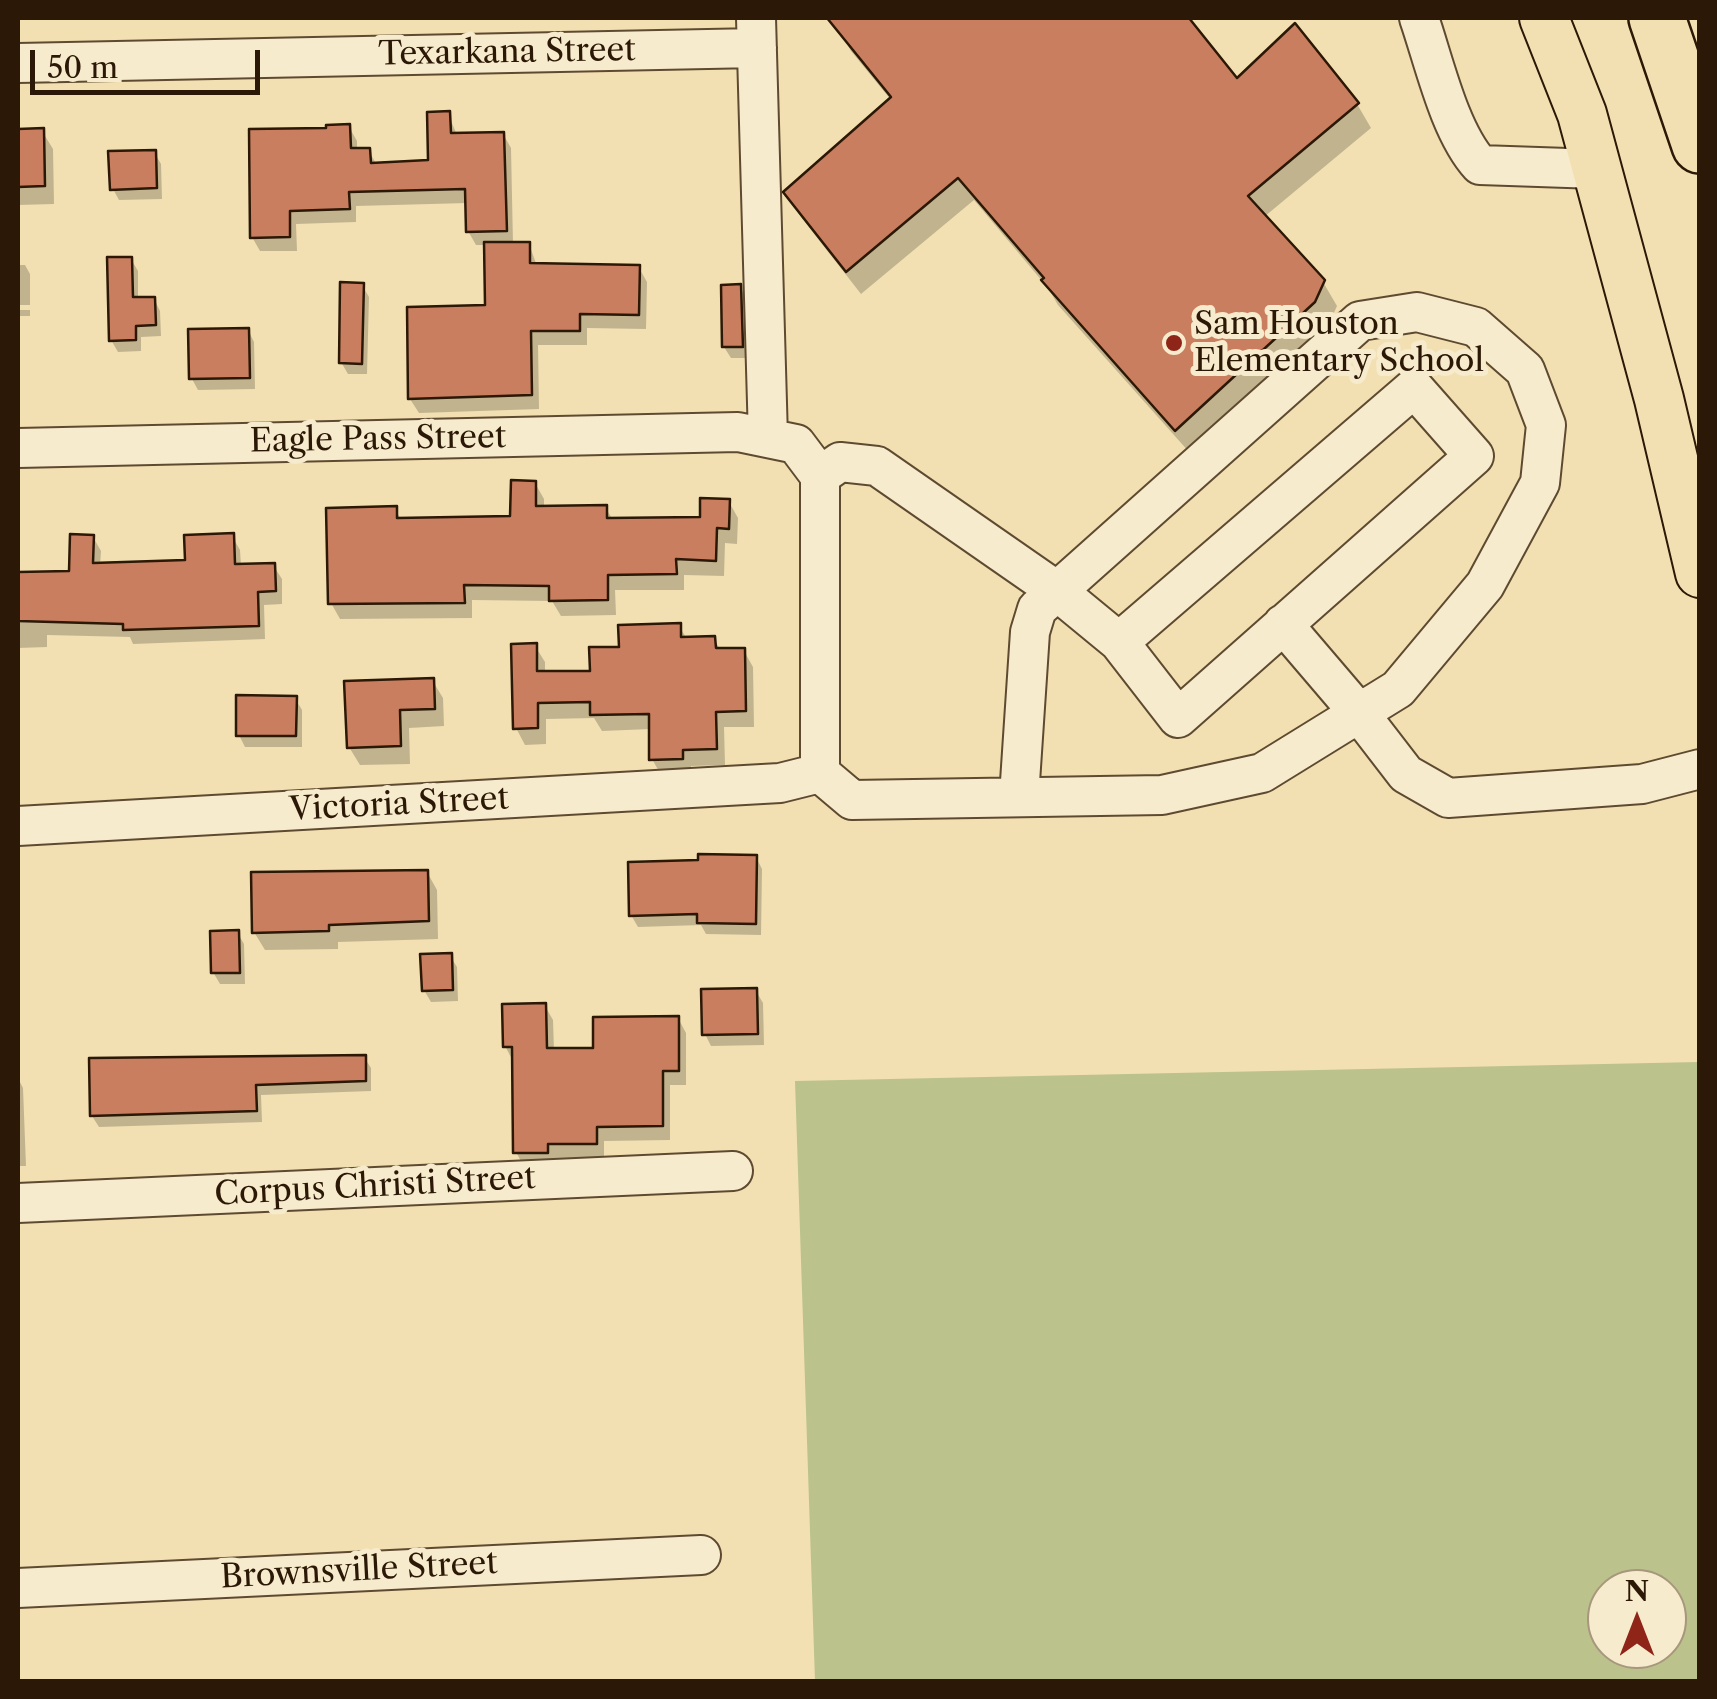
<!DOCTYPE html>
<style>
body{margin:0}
#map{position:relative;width:1717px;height:1699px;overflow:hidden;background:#f2e0b2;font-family:"Libre Caslon Text",serif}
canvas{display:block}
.frame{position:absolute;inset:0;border:20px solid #2c1806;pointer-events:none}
.north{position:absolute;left:1587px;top:1569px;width:100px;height:100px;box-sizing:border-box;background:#f7ebcd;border:2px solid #a6977d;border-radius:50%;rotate:0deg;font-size:28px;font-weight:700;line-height:40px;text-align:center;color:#2c1806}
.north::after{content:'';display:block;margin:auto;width:35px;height:45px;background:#8f2418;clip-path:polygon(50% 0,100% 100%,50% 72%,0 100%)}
.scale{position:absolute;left:30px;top:50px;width:230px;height:45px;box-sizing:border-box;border:5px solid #2c1806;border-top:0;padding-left:12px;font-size:30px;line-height:35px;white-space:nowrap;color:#2c1806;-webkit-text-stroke:8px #f7ebcd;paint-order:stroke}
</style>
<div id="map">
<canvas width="1717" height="1699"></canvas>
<div class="frame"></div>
<div class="north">N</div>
<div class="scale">50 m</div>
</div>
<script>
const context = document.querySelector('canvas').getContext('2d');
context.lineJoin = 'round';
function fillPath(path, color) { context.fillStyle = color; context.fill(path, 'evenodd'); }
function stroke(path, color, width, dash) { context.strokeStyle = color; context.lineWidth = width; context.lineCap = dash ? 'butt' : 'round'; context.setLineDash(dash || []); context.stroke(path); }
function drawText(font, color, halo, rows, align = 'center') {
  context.font = font + ' "Libre Caslon Text",serif'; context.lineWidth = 10; context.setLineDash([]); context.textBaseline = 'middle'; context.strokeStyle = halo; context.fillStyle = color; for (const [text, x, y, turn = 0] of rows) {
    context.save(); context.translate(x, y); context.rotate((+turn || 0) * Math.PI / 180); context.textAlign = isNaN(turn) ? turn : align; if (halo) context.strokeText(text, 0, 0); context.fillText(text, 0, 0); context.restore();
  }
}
const green = new Path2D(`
 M1699 1062V1681H815L795 1081ZM1607 1589H1667V1649H1607Z`);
const shadow = new Path2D(`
 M848 18H1186L1237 82 1357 104 1371 128 1264 217 1323 282 1337 306 1328 326 1190 453 1058 305 1048 288 974 200 861 294 801 217 787 193 891 100 851 51 837 27Z
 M448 114 457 135 503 134 511 148 513 244H529L537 266 639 268 647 282 646 329 587 328V345H538L539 409 419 413 410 399 488 308 487 245H476L468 231V203L356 206V222L296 224 297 251H260L252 237 329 130 349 127 357 141V150H368L377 165 431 163Z
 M18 131H42L53 149 54 204 18 205Z
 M154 152 161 164 162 199 119 200 113 189Z
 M131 259 138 271V299H154L160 311 161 336 141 337V351L118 352 111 340Z
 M18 265H25L30 274V305H18Z
 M362 285 369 297 367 374H348L341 362Z
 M740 287 746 298 748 358H731L724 347Z
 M18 310H30V316H18Z
 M248 330 254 342 255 389 198 390 192 379Z
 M535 483 544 499V508L605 507 613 520 702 519 729 502 738 518 737 544 725 543 724 576 684 575V590H615L616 615 561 616 552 601 472 600V618L340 619 331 603 395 509 402 521 513 519Z
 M232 536 240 550 241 566 273 565 282 579V604L264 605 265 639 133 644 130 637 47 635V647L18 648V575L72 574 93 537 101 551 100 565 187 562Z
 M679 626 687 639H714L721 651H744L753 667 754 727H724L725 765 691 766V774L661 775 652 759 651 729 602 731 594 718 546 719V744L525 745 516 728 535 646 545 662V674H592L621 650Z
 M432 680 443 698 444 726 409 728 410 764 360 765 349 747Z
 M295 698 302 710V747H245L239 735Z
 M756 857 762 869 761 935 706 934 701 925 638 927 631 915Z
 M427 872 437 890 438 939 338 942V949L265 950 254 932Z
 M237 932 244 944 245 984H220L213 972Z
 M450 956 457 967 458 1001 431 1002 424 990Z
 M756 991 763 1003 764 1045 711 1046 705 1034Z
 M545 1006 553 1020 554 1051H595L678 1018 686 1033V1085H670V1140L604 1141V1158H554L555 1167H524L516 1152 513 1061 505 1046Z
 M364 1057 371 1068V1091L261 1095 262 1122 99 1127 92 1116Z
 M18 1078 23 1088 26 1166H18Z`);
const building = new Path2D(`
 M827 18H1189L1237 78 1295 23 1359 103 1248 196 1325 280 1315 302 1175 431 1041 280 1044 278 958 178 846 272 783 192 891 97Z
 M450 111 451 133 504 132 507 231 466 232 465 189 349 192 350 209 290 211V237L250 238 249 129 326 128V125L350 124 351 148H370L371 163 428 160 427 112Z
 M44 128 45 186 18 187V129Z
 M156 150 157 188 110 190 108 151Z
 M484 242H530V263L640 265 639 315 580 314V331H531L532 395 408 399 407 307 485 305Z
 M107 257H132L133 297H155L156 325 136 326V340L109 341Z
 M340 282 364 283 362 364 339 363Z
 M741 284 743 347H722L721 285Z
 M249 328 250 378 189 379 188 329Z
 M511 480 536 481V506L607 505V518L700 517V498L730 499 729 529 717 528 716 561 676 559 677 574 608 575V600L549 601V586L464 585 465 603 328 604 326 508 397 506V518L510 516Z
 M234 533 235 564 275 563 276 591 258 592 259 626 123 630V624L18 621V572L69 571 70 534 94 535 93 563 185 560 184 535Z
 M681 623V637L715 636 716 648H745L746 711 716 712 717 749 683 750V759L649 760V714L590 715V702L538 703V728L513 729 511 644 537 643V671H590L589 647H619L618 625Z
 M434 678 435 709 400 710 401 746 347 748 344 681Z
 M236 695 297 696 296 736H236Z
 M698 854 757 855 756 924 697 923V914L629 916 628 862 698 860Z
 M428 870 429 921 329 925V931L252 933 251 872Z
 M239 930 240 973H211L210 931Z
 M452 953 453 990 422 991 420 954Z
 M757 988 758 1034 702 1035 701 989Z
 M546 1003 547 1048H593V1017L679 1016V1071H663V1126L597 1127V1144H548V1153H513L512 1047H503L502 1004Z
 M366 1055V1081L256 1085 257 1111 90 1116 89 1058Z`);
const minor = new Path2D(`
 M756 18 768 438
 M1419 18C1434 61 1449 131 1480 165L1597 169
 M18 63 757 48
 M1414 388 1474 456 1178 718 1119 642Z
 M18 448 738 432 796 444 820 476V773L780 783 18 826
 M820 476 840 462 877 466 1057 591 1119 642
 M1283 624 1359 713 1406 774 1448 798 1642 784 1700 769
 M820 773 852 800 1162 795 1262 773 1398 689 1485 585 1540 483 1546 425 1525 370 1476 327 1417 312 1360 321 1037 609 1030 632 1019 797
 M18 1203 733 1171
 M18 1588 701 1555`);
const major = new Path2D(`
 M1544 18 1582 114 1659 399 1700 573`);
const highway = new Path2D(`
 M1657 18 1700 145`);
const markers = [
 [1174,343,10,"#8f2418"]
];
const streetNames = [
 ["Texarkana Street",507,53,-1],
 ["Eagle Pass Street",378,440,-1],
 ["Victoria Street",399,805,-3],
 ["Corpus Christi Street",375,1187,-3],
 ["Brownsville Street",359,1571,-3]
];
const poiNames = [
 ["Sam Houston",1194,325],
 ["Elementary School",1194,362]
];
fillPath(green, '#bcc28b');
fillPath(shadow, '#0003');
fillPath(building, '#c87e5f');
stroke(building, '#2c1806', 2.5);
stroke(minor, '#5e4a31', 42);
stroke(major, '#2c1806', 52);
stroke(highway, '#2c1806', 60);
stroke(minor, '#f7ebcd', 38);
stroke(major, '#f2e0b2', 48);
stroke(highway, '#f2e0b2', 55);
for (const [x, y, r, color] of markers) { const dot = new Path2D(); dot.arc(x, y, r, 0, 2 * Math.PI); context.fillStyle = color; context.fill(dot); stroke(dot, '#f7ebcd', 4); }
drawText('32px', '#2c1806', '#f7ebcd', streetNames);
drawText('32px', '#2c1806', '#f7ebcd', poiNames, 'left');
</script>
